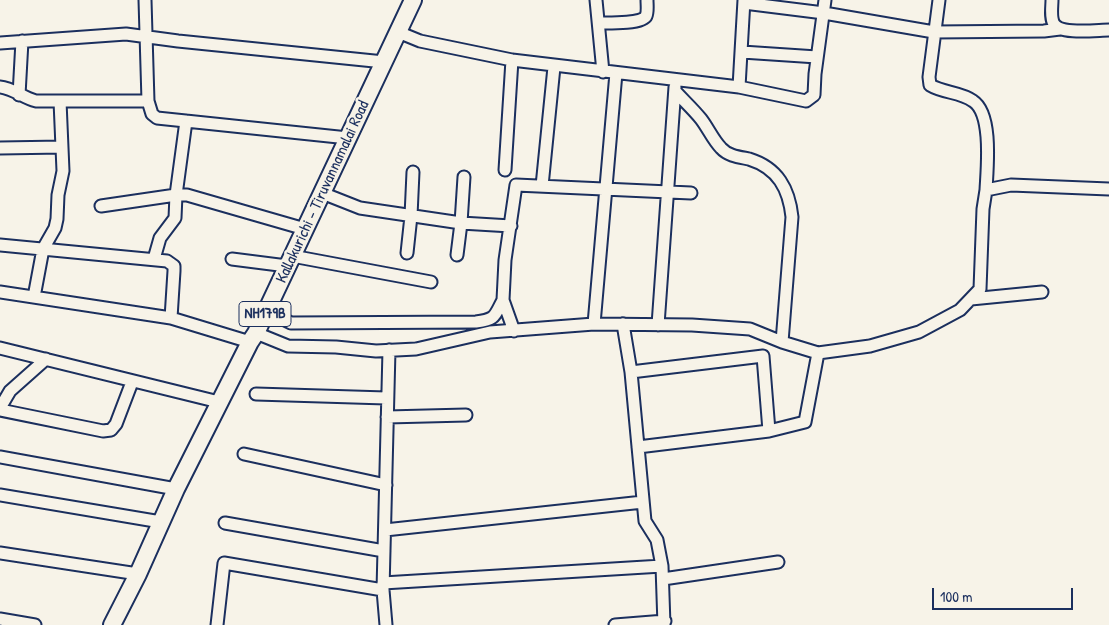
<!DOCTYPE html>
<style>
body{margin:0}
#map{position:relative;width:1109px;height:625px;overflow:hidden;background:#f7f3e8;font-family:"Patrick Hand",sans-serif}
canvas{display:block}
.scale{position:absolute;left:932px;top:588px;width:141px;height:22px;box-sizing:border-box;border:2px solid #1b2f5e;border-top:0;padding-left:6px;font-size:15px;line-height:18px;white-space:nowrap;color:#1b2f5e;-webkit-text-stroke:4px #f7f3e8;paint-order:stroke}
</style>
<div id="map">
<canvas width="1109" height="625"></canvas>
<div class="scale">100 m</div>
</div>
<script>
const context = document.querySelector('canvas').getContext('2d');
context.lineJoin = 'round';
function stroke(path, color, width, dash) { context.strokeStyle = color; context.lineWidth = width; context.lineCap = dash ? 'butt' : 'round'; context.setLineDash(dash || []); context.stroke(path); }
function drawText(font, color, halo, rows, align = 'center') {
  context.font = font + ' "Patrick Hand",sans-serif'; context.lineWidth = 5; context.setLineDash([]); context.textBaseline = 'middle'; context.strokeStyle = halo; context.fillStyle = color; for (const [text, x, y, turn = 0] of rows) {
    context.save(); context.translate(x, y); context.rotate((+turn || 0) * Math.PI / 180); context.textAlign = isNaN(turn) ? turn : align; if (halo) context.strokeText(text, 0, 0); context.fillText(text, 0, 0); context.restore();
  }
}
const minor = new Path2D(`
 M145 0 148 101 152 114 157 118 348 138
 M596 0 603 72
 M939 0 929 77 930 85C943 93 961 92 973 101 993 114 987 169 986 190
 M1052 0C1052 7 1050 18 1054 24 1061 35 1097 30 1109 30
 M744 3 824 13 934 32 1044 31 1060 29
 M599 23C607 23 643 24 646 16 648 12 647 5 647 0
 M398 32 420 41 512 60 739 87 806 101 814 95 815 74 825 0
 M0 43 126 34 178 41 384 62
 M742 52 817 57
 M0 87C13 88 23 98 36 101H148
 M739 87 744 0
 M675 91C683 100 693 109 701 119 708 128 713 140 721 148 728 156 739 157 749 159 778 168 789 189 792 217L782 342
 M19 95 22 41
 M0 148 62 147
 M505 170 512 60
 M542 186 554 67
 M322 193 360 208 461 223 511 226
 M101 206 176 195H187L305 229
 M0 245 167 261 174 266V271L171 318
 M407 253 411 216 413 172
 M457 255 461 223 464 177
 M292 256 431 282
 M154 259 160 238 175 218 176 195 186 121
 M232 259 287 266
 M0 292 171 318 250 342
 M34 297 43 249 55 228 57 219 58 195 63 171 60 101
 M971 299 1042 292
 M267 311 291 323 476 322C496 319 494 317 503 300
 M594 324 616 73
 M623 324 631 372 645 521 657 540 662 566 664 625
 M658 325 675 87
 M514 331 503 300 505 260 516 185 691 193
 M256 333 288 346 336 347 376 351 416 349 490 332 594 324 692 325 750 329 782 342 818 353 870 346 919 332 960 310 980 289 983 209 986 190 1011 185 1109 189
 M0 348 219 402
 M631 372 763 356 769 431
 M256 394 386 398
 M0 408 10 391 46 359
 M0 410 103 431 111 430 116 424 132 382
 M387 417 466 415
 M638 447 769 431 805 422 818 353
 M244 454 386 485
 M0 457 176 489
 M0 495 161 522
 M225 523 384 551
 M385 530 643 502
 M0 553 138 574
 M663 579 778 562
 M383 583 662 566
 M0 619 35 625
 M217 625 224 563 383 590
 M386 625 383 590 389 350
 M615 625 665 621`);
const highway = new Path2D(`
 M112 625 138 574 176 489 250 342 256 333 413 0`);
const shields = [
 [265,314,52]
];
const shieldNames = [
 ["NH179B",265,314]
];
const streetNames = [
 ["Kallakurichi - Tiruvannamalai Road",323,192,-65]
];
stroke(minor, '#1b2f5e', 15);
stroke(highway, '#1b2f5e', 20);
stroke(minor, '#f7f3e8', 11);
stroke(highway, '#f7f3e8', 16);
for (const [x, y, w] of shields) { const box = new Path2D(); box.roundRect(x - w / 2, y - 12.5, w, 25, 4); context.fillStyle = '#f7f3e8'; context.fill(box); stroke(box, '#1b2f5e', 1); }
drawText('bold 15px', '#1b2f5e', null, shieldNames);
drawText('16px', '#1b2f5e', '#f7f3e8', streetNames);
</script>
